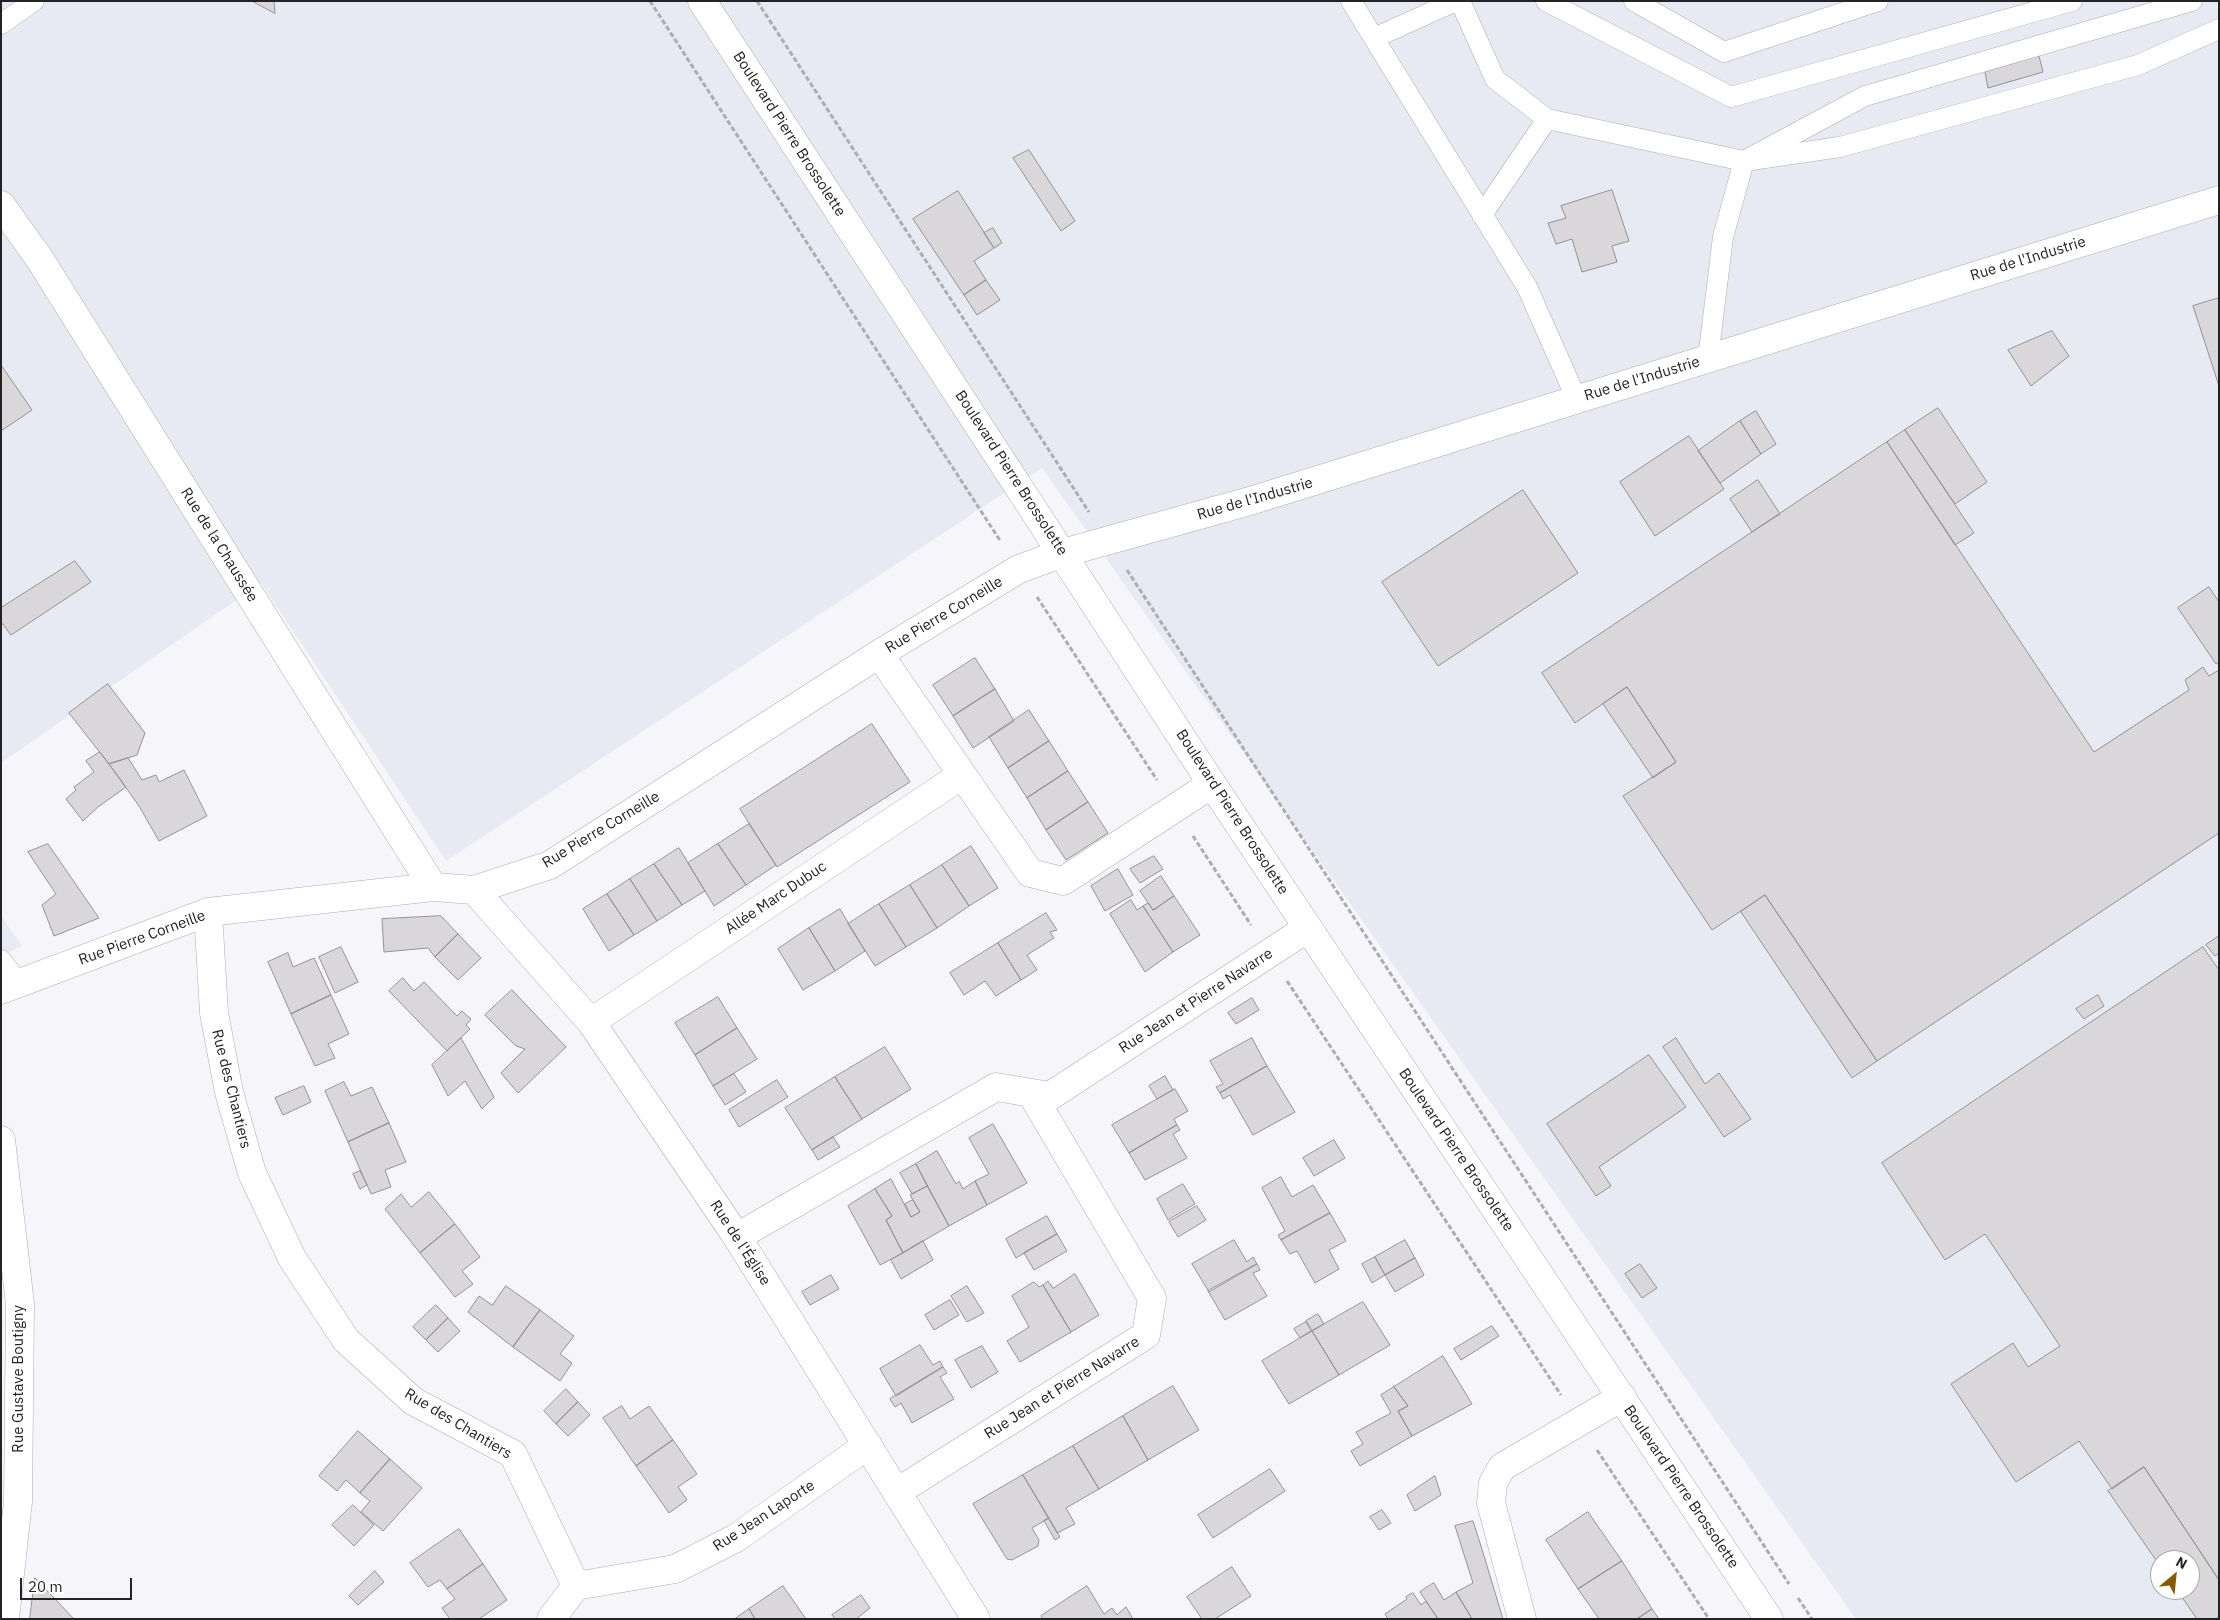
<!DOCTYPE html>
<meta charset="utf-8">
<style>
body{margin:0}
#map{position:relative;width:2220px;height:1620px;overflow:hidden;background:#f6f6fa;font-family:"IBM Plex Sans",sans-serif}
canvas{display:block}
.frame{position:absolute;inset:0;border:2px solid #232325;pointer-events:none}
.north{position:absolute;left:2150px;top:1550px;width:50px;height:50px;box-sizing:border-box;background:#fff;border:1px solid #a7a7a8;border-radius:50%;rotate:28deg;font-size:14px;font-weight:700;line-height:20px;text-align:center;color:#232325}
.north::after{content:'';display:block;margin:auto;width:18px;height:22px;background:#895b00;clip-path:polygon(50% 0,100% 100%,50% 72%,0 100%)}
.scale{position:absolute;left:20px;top:1578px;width:112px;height:22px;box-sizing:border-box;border:2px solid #232325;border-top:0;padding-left:6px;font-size:15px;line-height:18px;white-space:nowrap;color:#232325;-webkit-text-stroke:4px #fff;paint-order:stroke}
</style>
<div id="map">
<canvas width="2220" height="1620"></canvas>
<div class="frame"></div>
<div class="north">N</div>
<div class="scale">20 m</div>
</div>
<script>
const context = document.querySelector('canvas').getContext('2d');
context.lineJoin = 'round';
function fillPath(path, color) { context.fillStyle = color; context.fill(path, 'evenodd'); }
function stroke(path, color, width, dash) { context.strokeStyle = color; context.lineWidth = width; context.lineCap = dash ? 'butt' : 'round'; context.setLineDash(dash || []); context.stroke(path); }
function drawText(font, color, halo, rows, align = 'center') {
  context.font = font + ' "IBM Plex Sans",sans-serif'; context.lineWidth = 4.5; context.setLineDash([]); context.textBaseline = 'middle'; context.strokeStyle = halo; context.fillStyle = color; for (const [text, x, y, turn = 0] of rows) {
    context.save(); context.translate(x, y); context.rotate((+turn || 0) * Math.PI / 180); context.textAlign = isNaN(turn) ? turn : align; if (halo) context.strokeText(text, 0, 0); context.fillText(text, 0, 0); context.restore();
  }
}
const built = new Path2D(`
 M1 1H2219V1619H1856L1042 468 446 861 261 583 1 763ZM2160 1560H2190V1590H2160Z
 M1 916 22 946 1 956Z`);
const building = new Path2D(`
 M252 1H274L275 13Z
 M2039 56 2043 72 1988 88 1985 72Z
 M1029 150 1075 221 1061 231 1013 158Z
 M1612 190 1629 241 1612 246 1617 262 1582 272 1572 239 1556 244 1548 223 1566 218 1561 206Z
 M958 191 994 248 974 261 986 280 964 295 913 219Z
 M993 228 1002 243 994 248 984 233Z
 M986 280 1000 300 977 315 964 295Z
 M2219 298V386L2193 306Z
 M2052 331 2069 356 2031 386 2008 350Z
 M1 365 32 410 1 431Z
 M1938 408 1987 482 1955 504 1905 430Z
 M1756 411 1776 444 1761 454 1740 421Z
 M1740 421 1761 454 1720 483 1698 451Z
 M1905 430 1974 533 1955 545 1887 442Z
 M1689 436 1724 489 1655 536 1620 482Z
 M1887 442 2094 752 2189 690 2185 680 2203 667 2209 676 2219 670V833L1877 1061 1765 895 1712 930 1623 796 1676 762 1627 687 1575 723 1542 673Z
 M1758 480 1780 514 1752 532 1730 499Z
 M1523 490 1578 573 1438 666 1382 582Z
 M75 561 91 582 11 635 1 622V608Z
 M2209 587 2219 602V662L2216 664 2178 608Z
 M975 658 995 689 953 716 933 685Z
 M108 684 145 733 137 755 109 764 69 713Z
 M1627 687 1676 762 1653 778 1603 704Z
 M995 689 1014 721 973 748 953 716Z
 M1029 710 1049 741 1008 768 989 737Z
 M872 724 910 782 777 867 740 809Z
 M1049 741 1068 771 1027 798 1008 768Z
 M100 752 126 787 98 807 83 821 66 799 76 790 74 787 94 772 86 761Z
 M128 758 142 780 156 775 159 782 184 770 207 816 159 841 139 806 109 764Z
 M1068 771 1088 802 1046 830 1027 798Z
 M1088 802 1108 833 1066 860 1046 830Z
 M749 824 776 865 746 885 718 844Z
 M48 844 99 918 54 936 42 905 56 894 28 852Z
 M718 844 746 885 714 906 688 863Z
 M971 846 998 888 969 906 942 865Z
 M679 848 705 891 682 905 654 864Z
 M1154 856 1163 869 1140 883 1130 869Z
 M654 864 682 905 657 921 630 879Z
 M942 865 969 906 937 928 910 885Z
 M1118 869 1133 895 1105 911 1091 886Z
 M1161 876 1174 896 1153 910 1140 891Z
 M630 879 657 921 634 935 607 894Z
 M910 885 937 928 906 947 879 904Z
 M607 894 634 935 609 951 583 909Z
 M1765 895 1877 1061 1852 1078 1741 912Z
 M1174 896 1200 935 1173 952 1143 906 1148 903 1153 910Z
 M1131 900 1137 910 1143 906 1173 952 1145 972 1110 914Z
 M879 904 906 947 875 966 848 924Z
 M840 909 865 951 835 971 809 928Z
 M1046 913 1057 930 1050 932 1054 938 1027 955 1037 970 1021 980 998 943Z
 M441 916 458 934 435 957 428 948 384 952 382 919Z
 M809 928 835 971 803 990 778 949Z
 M458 934 481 958 458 980 435 957Z
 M2219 936V953L2215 956 2206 945Z
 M998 943 1021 980 996 996 985 981 964 995 950 973Z
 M341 947 358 982 335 993 319 957Z
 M2203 947 2219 970V1580L2144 1467 2112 1489 2079 1441 2016 1482 1951 1384 2013 1343 2028 1367 2060 1346 1985 1234 1945 1260 1882 1163Z
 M288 953 293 967 314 958 331 995 291 1014 268 962Z
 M403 978 414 991 424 982 457 1016 462 1011 471 1019 466 1025 470 1029 447 1051 389 991Z
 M512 990 566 1047 518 1093 501 1073 525 1049 516 1046 485 1015Z
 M331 995 349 1034 328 1044 335 1058 315 1066 291 1014Z
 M2098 995 2104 1006 2084 1019 2076 1009Z
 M718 997 737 1028 695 1055 675 1023Z
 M1252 998 1259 1010 1236 1024 1228 1013Z
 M737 1028 757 1059 713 1086 695 1055Z
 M461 1038 494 1097 482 1109 465 1081 448 1096 432 1065Z
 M1252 1038 1267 1066 1220 1093 1216 1087 1223 1084 1210 1061Z
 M1676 1038 1705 1084 1719 1073 1751 1119 1724 1137 1663 1047Z
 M885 1047 911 1089 862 1119 835 1077Z
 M1649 1055 1686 1107 1599 1167 1611 1186 1596 1196 1547 1124Z
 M1267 1066 1295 1112 1253 1135 1230 1095 1223 1099 1220 1093Z
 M734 1074 746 1092 725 1105 713 1086Z
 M1165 1076 1173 1090 1157 1099 1149 1086Z
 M835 1077 862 1119 812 1150 785 1108Z
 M777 1080 788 1097 739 1127 729 1110Z
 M344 1082 351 1096 372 1087 389 1123 348 1142 325 1091Z
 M304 1086 311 1102 283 1115 275 1098Z
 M1175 1089 1188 1111 1174 1119 1177 1125 1129 1153 1112 1125Z
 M389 1123 406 1162 385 1170 391 1187 371 1194 348 1142Z
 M993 1124 1027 1183 987 1205 975 1181 989 1174 969 1138Z
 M1177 1125 1180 1130 1173 1134 1187 1158 1145 1180 1129 1153Z
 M833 1137 840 1147 818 1160 812 1150Z
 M1334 1140 1345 1158 1314 1176 1303 1158Z
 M937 1151 956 1184 959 1181 963 1189 975 1181 987 1205 949 1226 916 1164Z
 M916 1164 927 1186 912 1194 900 1173Z
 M360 1171 367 1185 360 1189 353 1174Z
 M1281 1177 1292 1197 1313 1185 1330 1213 1281 1240 1278 1235 1285 1231 1262 1188Z
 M891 1179 911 1217 920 1212 910 1195 927 1186 949 1226 903 1253 886 1220 892 1216 875 1189Z
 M1183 1184 1195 1204 1168 1220 1157 1199Z
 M875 1189 892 1216 886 1220 903 1253 880 1265 848 1206Z
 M429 1192 455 1224 420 1253 385 1209 401 1194 411 1207Z
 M913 1200 920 1212 911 1217 905 1204Z
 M1197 1206 1206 1220 1178 1237 1169 1222Z
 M1330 1213 1346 1241 1329 1250 1339 1269 1315 1283 1297 1251 1290 1254 1281 1240Z
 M1047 1216 1057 1234 1016 1258 1006 1239Z
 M455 1224 480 1257 462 1271 473 1284 455 1297 420 1253Z
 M1057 1234 1067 1251 1034 1270 1024 1253Z
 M1234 1240 1247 1262 1253 1257 1257 1264 1209 1292 1192 1264Z
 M1405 1240 1415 1258 1385 1275 1375 1257Z
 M923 1241 933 1260 901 1279 891 1260Z
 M1375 1257 1385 1275 1372 1283 1362 1264Z
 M1415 1258 1424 1275 1395 1292 1385 1275Z
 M1257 1264 1260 1270 1253 1273 1267 1296 1225 1320 1208 1291Z
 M1640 1264 1657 1288 1642 1298 1625 1274Z
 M1075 1274 1099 1315 1071 1332 1043 1285 1048 1281 1053 1288Z
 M831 1275 839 1289 810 1305 802 1292Z
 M1034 1282 1039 1287 1043 1285 1071 1332 1020 1362 1007 1341 1029 1327 1012 1296Z
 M506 1286 540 1310 513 1347 468 1312 479 1296 492 1305Z
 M967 1286 984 1313 967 1322 951 1296Z
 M950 1300 959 1315 934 1330 925 1315Z
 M1363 1302 1390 1345 1339 1375 1312 1331Z
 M436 1305 448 1318 426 1340 413 1327Z
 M540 1310 574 1336 560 1354 572 1363 560 1381 513 1347Z
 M1318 1314 1324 1324 1312 1331 1306 1321Z
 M448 1318 460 1331 438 1352 426 1340Z
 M1306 1322 1312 1331 1300 1338 1294 1329Z
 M1492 1326 1499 1336 1461 1360 1454 1349Z
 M1312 1331 1339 1375 1289 1404 1262 1361Z
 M920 1345 933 1365 940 1361 943 1367 896 1396 880 1369Z
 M982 1346 998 1372 971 1388 955 1360Z
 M1443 1356 1472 1404 1412 1436 1398 1411 1408 1406 1394 1387Z
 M943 1367 947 1373 940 1377 954 1399 912 1423 901 1403 895 1407 890 1399Z
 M1173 1386 1199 1430 1148 1460 1123 1416Z
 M1394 1387 1408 1406 1398 1411 1412 1436 1360 1466 1351 1451 1363 1444 1356 1432 1391 1413 1381 1395Z
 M566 1389 578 1402 556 1424 544 1411Z
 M578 1402 590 1415 568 1436 556 1424Z
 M622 1406 630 1419 649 1406 673 1440 636 1466 603 1418Z
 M1123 1416 1148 1460 1099 1489 1073 1446Z
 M358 1431 390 1459 360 1493 346 1480 337 1491 319 1476Z
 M673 1440 697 1474 678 1487 687 1500 669 1513 636 1466Z
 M1073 1446 1099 1489 1066 1508 1075 1524 1057 1533 1023 1475Z
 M390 1459 422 1488 383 1531 361 1512 370 1501 360 1493Z
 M2144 1467 2219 1580V1617L2215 1619H2197L2177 1590H2190V1560H2160V1566L2108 1491Z
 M1270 1469 1285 1491 1213 1538 1198 1515Z
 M1023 1475 1049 1518 1032 1528 1039 1540 1038 1546 1012 1560 1007 1559 973 1504Z
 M1435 1476 1441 1495 1415 1511 1407 1495Z
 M353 1505 374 1525 354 1546 332 1525Z
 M1382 1510 1391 1523 1379 1530 1370 1517Z
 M1588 1512 1622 1561 1578 1589 1546 1540Z
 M1049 1518 1060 1537 1055 1540 1044 1521Z
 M1473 1521 1481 1546 1503 1619H1472L1456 1592 1473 1583 1455 1526Z
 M459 1529 483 1564 447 1589 440 1580 428 1587 410 1563Z
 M1622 1561 1652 1609 1637 1619H1599L1578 1589Z
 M483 1564 507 1600 479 1619H450L442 1608 455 1599 447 1589Z
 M1232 1567 1251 1596 1215 1619H1202L1187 1597Z
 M375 1571 384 1582 358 1605 349 1596Z
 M35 1578 74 1619H30Z
 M1434 1583 1444 1600 1456 1592 1472 1619H1438L1420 1592Z
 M783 1586 806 1619H755L749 1609Z
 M1087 1586 1104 1614 1112 1608 1117 1615 1126 1607 1133 1619H1043L1041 1616Z
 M1413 1593 1421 1605 1426 1601 1438 1619H1388L1385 1614 1407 1599 1406 1597Z
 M861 1595 870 1608 856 1619H835L832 1615Z
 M749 1609 755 1619H735Z
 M1652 1609 1659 1619H1637Z`);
const path = new Path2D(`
 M650 1 1001 542
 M757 1 1089 512
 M1127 570 1789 1584
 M1037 597 1157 780
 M1193 836 1251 925
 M1287 981 1561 1395
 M1597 1450 1709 1619
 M1798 1598 1812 1619`);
const service = new Path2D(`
 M1351 1 1527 287 1577 400
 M1460 1 1495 79 1547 119 1744 161 1840 147 2138 65 2219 29
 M1546 1 1731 97 2072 1
 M1634 1 1724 52 1878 1
 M1 24 34 1
 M1374 38 1456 1
 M1482 215 1547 119
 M1708 359 1723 237 1744 161 1865 96 2192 1
 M1 960 19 983`);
const minor = new Path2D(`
 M1 205 39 258 433 887
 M879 654 1030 873 1063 881 1212 784
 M474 890 591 1022 737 1237 976 1619
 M208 912 214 1013 229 1092 252 1173 292 1258 346 1340 413 1401 513 1454 576 1586
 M1 990 208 912 433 887 474 890 550 865 879 654 1019 569 1063 553 1250 501 2219 200
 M591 1022 962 775
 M1 1140 20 1304 18 1502 5 1619
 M737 1237 996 1087 1050 1096 1308 928
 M897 1492 1146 1335 1152 1298 1031 1093
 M551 1619 576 1586 675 1569 736 1538 868 1445
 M1522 1619 1491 1503 1493 1483 1502 1467 1622 1397`);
const secondary = new Path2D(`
 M702 1 1212 784 1769 1619`);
const streetNames = [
 ["Boulevard Pierre Brossolette",789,134,57],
 ["Rue de l'Industrie",2028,259,-17],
 ["Rue de l'Industrie",1642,379,-17],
 ["Boulevard Pierre Brossolette",1011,473,57],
 ["Rue de l'Industrie",1255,499,-16],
 ["Rue de la Chaussée",219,545,58],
 ["Rue Pierre Corneille",944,615,-31],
 ["Boulevard Pierre Brossolette",1232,812,57],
 ["Rue Pierre Corneille",601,830,-31],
 ["Allée Marc Dubuc",776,898,-34],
 ["Rue Pierre Corneille",142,938,-20],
 ["Rue Jean et Pierre Navarre",1196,1001,-33],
 ["Rue des Chantiers",231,1089,76],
 ["Boulevard Pierre Brossolette",1456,1150,56],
 ["Rue de l'Église",740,1243,57],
 ["Rue Gustave Boutigny",19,1379,-90],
 ["Rue Jean et Pierre Navarre",1062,1388,-32],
 ["Rue des Chantiers",458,1424,31],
 ["Boulevard Pierre Brossolette",1681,1487,56],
 ["Rue Jean Laporte",764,1516,-33]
];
fillPath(built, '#e7e9f3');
fillPath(building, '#dad7da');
stroke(building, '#959294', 1);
stroke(service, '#adadb0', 21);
stroke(minor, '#adadb0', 29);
stroke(secondary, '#adadb0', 29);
stroke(path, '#adadb0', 3, [5, 2.5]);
stroke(service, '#fff', 20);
stroke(minor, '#fff', 28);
stroke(secondary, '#fff', 28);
drawText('15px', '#232325', '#fff', streetNames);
</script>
